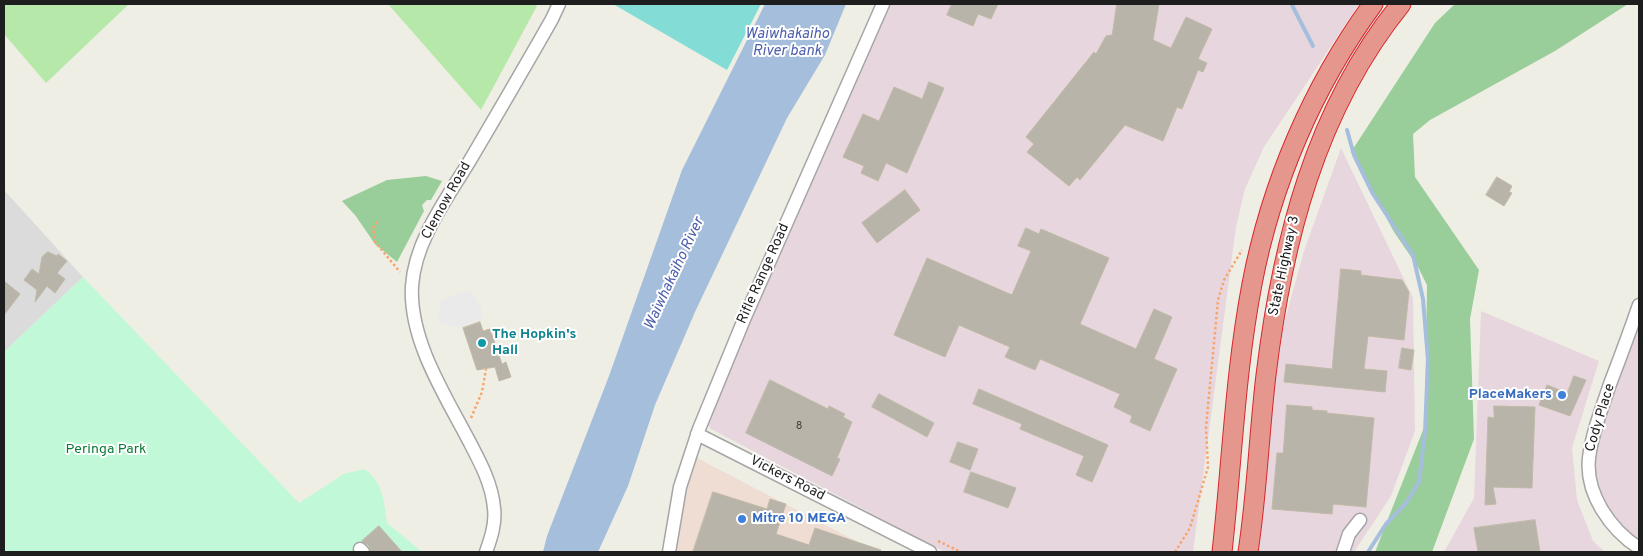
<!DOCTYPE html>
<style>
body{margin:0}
#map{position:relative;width:1643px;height:556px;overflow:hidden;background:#efeee4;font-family:Overpass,sans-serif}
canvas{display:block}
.frame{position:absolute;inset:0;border:5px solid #1e1e1e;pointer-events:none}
</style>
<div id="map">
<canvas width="1643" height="556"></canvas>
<div class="frame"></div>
</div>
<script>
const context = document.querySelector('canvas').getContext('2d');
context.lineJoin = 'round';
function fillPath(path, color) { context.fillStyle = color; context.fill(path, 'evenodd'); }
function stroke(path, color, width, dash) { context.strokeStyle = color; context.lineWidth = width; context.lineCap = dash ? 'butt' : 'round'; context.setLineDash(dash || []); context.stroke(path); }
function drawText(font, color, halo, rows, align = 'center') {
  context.font = font + ' Overpass,sans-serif'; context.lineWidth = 4; context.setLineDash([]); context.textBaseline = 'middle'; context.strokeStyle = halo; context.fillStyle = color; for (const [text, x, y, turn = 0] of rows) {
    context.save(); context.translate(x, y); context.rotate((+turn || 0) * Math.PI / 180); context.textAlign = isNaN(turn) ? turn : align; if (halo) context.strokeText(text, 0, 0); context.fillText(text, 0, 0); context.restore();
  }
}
const residential = new Path2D(`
 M4 190 83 277 4 352Z`);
const commercial = new Path2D(`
 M697 458 877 552H670L673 523Z`);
const industrial = new Path2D(`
 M891 4H1359L1264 147 1245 189 1236 227 1193 552H945L711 429 703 419Z
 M1341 148 1413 298 1415 431 1391 496 1354 552H1250L1284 323 1304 251Z
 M1481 311 1599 361 1572 448 1577 500 1593 541 1605 552H1444L1474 498Z
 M1639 316V542L1615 521 1595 492 1596 436Z`);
const grass = new Path2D(`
 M4 4H129L46 83 4 34Z
 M388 4H535L537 6 481 110Z`);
const forest = new Path2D(`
 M1455 4H1628L1555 51 1430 120 1413 134 1415 177 1479 270 1470 319 1474 439 1432 552H1375L1425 425 1427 285 1418 267 1394 232 1351 152 1435 23Z
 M426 176 442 181 431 200H427L422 205 424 211 397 262 375 244 355 215 342 201 387 180Z`);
const park = new Path2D(`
 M83 277 299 503 344 474 364 469C383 481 384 502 387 523L422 552H4V352Z`);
const pitch = new Path2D(`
 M613 4H761L727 70Z`);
const parking = new Path2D(`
 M464 291 472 292 480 306 483 314 480 322 476 321 461 327 449 326 445 323 440 324 436 316 441 312 438 302Z`);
const water = new Path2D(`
 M765 4H846L825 55 787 118 695 312 655 405 628 486 598 552H543L547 536 609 376 682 170Z`);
const stream = new Path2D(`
 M1292 5 1313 46
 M1347 130 1354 155 1373 194 1413 255 1423 299 1428 360 1425 432 1419 482 1406 503 1386 524 1368 552`);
const building = new Path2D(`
 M952 4H998L991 19 978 14 973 26 947 15Z
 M1117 4H1159L1153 40 1171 48 1186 17 1212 29 1198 59 1207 63 1203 72 1198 70 1182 109 1177 107 1163 141 1125 125 1080 180 1077 177 1069 186 1027 152 1034 144 1026 137 1094 52 1096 54 1106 36 1112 35Z
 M929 82 944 88 907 173 886 163 878 181 861 173 864 166 843 157 863 114 879 121 894 87 922 99Z
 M1497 177 1512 186 1509 192 1512 193 1504 206 1486 195Z
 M905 190 920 210 877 243 862 223Z
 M1026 228 1039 234 1041 229 1109 258 1080 324 1136 349 1154 309 1172 317 1154 359 1177 369 1150 431 1130 422 1132 416 1114 407 1120 394 1040 359 1035 370 1005 357 1010 347 959 325 945 357 894 335 927 258 1012 295 1031 251 1018 246Z
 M48 252 57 256 58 254 67 261 57 273 65 279 55 293 47 286 35 302 37 290 24 280 32 269 39 274 42 257Z
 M1341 269 1361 271V275L1402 280 1409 292 1404 340 1368 336 1364 369 1387 371 1385 392 1284 382 1286 364 1332 369Z
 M4 281 20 294 4 315Z
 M480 322 483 331 490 329 502 364 506 362 511 377 499 381 495 367 477 370 463 328Z
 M1402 348 1414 350 1411 370 1399 368Z
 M1574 376 1586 380 1570 416 1539 405 1547 385 1567 393Z
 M770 380 828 409 829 406 845 414 843 417 852 422 837 458 840 459 832 476 746 433Z
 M979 389 1108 445 1092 482 1076 475 1084 456 1020 429 1022 424 973 404Z
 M879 394 934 423 927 437 872 407Z
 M1287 405 1312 407V410L1327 411V413L1374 418 1366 507 1333 504 1332 514 1272 509 1277 453H1283Z
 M1494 406 1535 407 1532 488 1493 487 1496 504 1485 505 1488 417 1494 418Z
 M958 442 978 449 970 470 950 462Z
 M971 472 1016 488 1008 508 964 492Z
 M713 492 767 509 770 499 786 504 776 534 809 545 815 528 881 550 880 552H693Z
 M1535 520 1540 552H1478L1474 528Z
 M379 526 402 552H371L369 546 362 541Z`);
const path = new Path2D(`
 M377 222 373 228 375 242 400 272
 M471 418 482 392 486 369
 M938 541 961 552
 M1175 552 1190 528 1208 467 1206 427 1218 300 1224 280 1242 250`);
const minor = new Path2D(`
 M1639 305C1630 331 1620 358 1610 384 1602 408 1592 433 1589 458 1585 494 1611 530 1639 548
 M697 434 930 552
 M360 549 363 552
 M486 552C491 538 496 523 494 508 492 484 480 462 469 441 445 395 409 340 412 286 415 239 449 196 472 157 499 111 526 65 552 19L559 4
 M669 552 680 487 699 429 745 317 883 4
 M1343 552 1349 534 1360 520`);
const highway = new Path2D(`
 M1222 552C1232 463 1235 373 1252 284 1271 184 1313 86 1373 4
 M1248 552C1257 494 1259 434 1266 375 1282 243 1315 110 1401 4`);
const markers = [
 [482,343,5,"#0f9aa8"],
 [1562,395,5,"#3f7fe0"],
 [742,519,5,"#3f7fe0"]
];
const numberNames = [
 ["8",799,427]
];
const streetNames = [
 ["Clemow Road",447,201,-61],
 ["State Highway 3",1285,266,-78],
 ["Rifle Range Road",764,274,-66],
 ["Cody Place",1601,418,-73],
 ["Vickers Road",787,479,27]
];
const cultureNames = [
 ["The Hopkin's",492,335],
 ["Hall",492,351]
];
const shopNames = [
 ["PlaceMakers",1552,395],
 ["Mitre 10 MEGA",752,519,"left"]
];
const parkNames = [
 ["Peringa Park",106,450]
];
const waterNames = [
 ["Waiwhakaiho",787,35],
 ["River bank",787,52],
 ["Waiwhakaiho River",675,274,-65]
];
fillPath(residential, '#dcdbdb');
fillPath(commercial, '#efddd3');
fillPath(industrial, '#e8d6df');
fillPath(grass, '#b6e8aa');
fillPath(forest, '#99cd9a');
fillPath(park, '#c1f8d7');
fillPath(pitch, '#83ddd6');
fillPath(parking, '#eaeaea');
fillPath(water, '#a5bedc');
stroke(stream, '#a5bedc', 4);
fillPath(building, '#b8b4a9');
stroke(building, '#c0baa6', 1);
stroke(minor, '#a5a5a5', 15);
stroke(highway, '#d7272d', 21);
stroke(path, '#f7a56c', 2.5, [2.5, 2.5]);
stroke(minor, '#fff', 12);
stroke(highway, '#e5978d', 19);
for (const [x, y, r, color] of markers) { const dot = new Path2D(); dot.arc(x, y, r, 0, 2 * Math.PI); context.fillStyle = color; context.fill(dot); stroke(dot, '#fff', 2); }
drawText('11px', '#444441', null, numberNames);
drawText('14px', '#1e1e1e', '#fff', streetNames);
drawText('bold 14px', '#0d838f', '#fff', cultureNames, 'left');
drawText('bold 14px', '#366cbe', '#fff', shopNames, 'right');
drawText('14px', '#0d7a38', '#fff', parkNames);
drawText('italic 15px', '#4c5eac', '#fff', waterNames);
</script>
